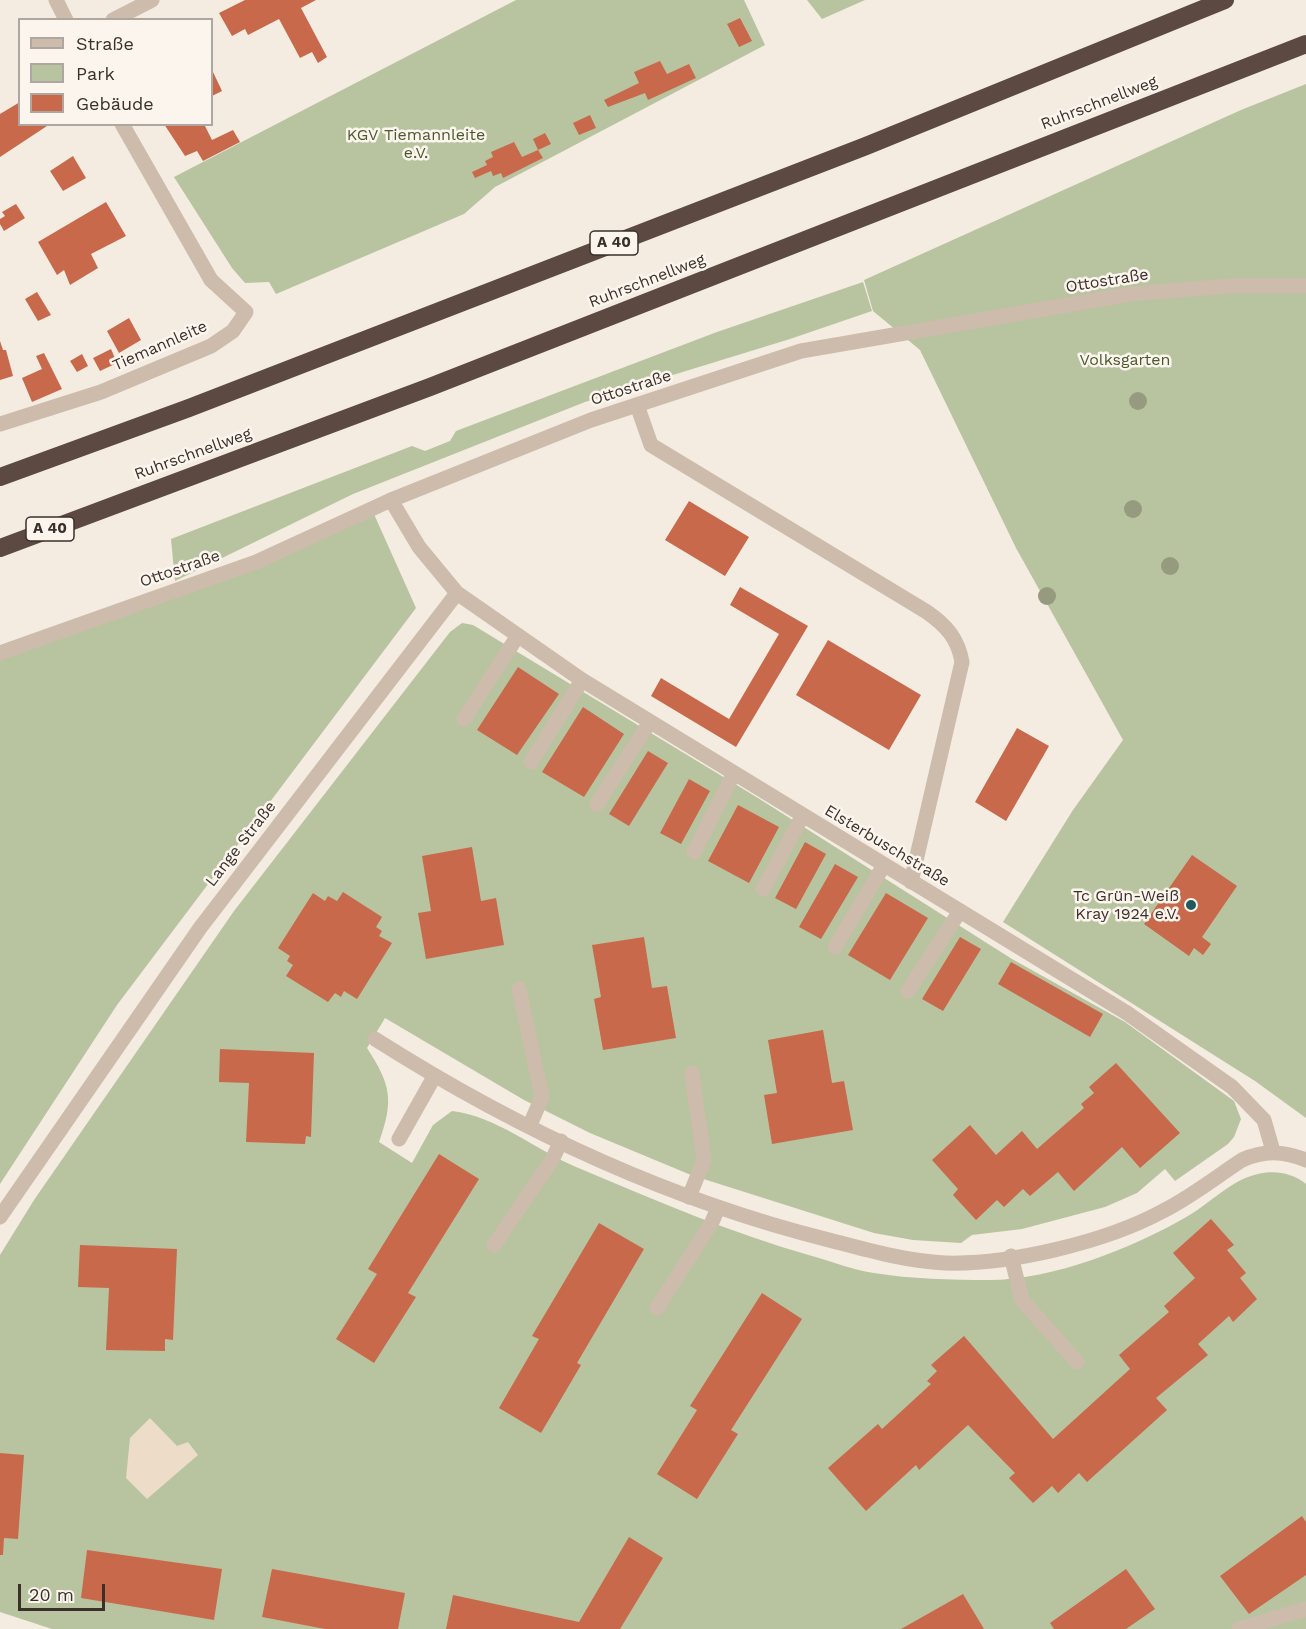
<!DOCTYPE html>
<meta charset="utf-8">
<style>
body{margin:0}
#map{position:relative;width:1306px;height:1629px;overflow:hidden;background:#f4ebe1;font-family:"Work Sans",sans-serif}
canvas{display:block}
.legend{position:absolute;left:18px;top:18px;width:195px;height:108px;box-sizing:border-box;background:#fbf5ee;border:2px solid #aea6a0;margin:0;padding:8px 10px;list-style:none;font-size:18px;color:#3b302b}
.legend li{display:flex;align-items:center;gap:12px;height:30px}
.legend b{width:30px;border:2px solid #aea6a0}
.scale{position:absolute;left:18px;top:1584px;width:87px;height:27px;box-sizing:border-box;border:3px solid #3b302b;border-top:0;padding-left:8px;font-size:18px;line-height:21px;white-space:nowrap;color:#3b302b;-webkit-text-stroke:4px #fbf5ee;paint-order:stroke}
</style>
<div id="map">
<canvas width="1306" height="1629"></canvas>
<ul class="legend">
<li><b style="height:8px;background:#cdbbac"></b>Straße</li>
<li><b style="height:16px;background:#b8c4a0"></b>Park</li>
<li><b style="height:16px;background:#c8694b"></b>Gebäude</li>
</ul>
<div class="scale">20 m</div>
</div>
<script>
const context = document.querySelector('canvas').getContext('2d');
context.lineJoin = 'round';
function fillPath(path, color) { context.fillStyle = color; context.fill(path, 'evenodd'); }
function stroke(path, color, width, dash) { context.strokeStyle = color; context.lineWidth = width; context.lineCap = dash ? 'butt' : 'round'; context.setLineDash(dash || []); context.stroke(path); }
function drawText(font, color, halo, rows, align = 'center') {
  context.font = font + ' "Work Sans",sans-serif'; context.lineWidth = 5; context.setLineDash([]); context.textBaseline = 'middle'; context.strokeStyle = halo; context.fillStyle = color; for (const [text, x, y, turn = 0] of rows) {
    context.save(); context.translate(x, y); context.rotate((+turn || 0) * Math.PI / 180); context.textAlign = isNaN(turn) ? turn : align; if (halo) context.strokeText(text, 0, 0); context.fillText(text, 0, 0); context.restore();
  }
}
const green = new Path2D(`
 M516 0H744L765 45 495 187 464 214 276 294 269 282 245 283 232 268 174 177Z
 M807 0H865L822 19Z
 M1306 84V1118L1255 1081 1003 922 1073 810 1123 740 1016 548 920 350 873 311 864 280 1241 110Z
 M863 282 872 311 790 339 585 402 353 494 175 581 171 539 412 446 425 451 450 441 456 431 717 332Z
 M373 512 416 608 117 1005 0 1184V658Z
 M462 623 473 625 758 798 1012 959 1125 1022 1234 1101 1241 1119 1234 1137 1228 1144 1175 1181 1165 1169 1137 1193 1105 1207 1022 1229 972 1235 961 1243 913 1240 874 1233 691 1175 590 1133 524 1100 385 1018 367 1048C391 1085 394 1100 379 1142L412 1163 433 1125 452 1111C496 1116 536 1150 576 1167 654 1200 731 1233 812 1256 833 1262 854 1270 874 1273 912 1279 950 1280 989 1280 1053 1280 1133 1248 1188 1216 1210 1203 1233 1179 1258 1174 1274 1170 1293 1173 1306 1184V1629H52L0 1612V1255L34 1200 234 911 450 632Z`);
const plaza = new Path2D(`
 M150 1418 177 1446 188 1442 198 1455 147 1499 126 1478 130 1438Z`);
const building = new Path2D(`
 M245 0H316L301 8 327 57 318 63 312 52 300 58 279 19 248 35 245 29 232 36 219 13Z
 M740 18 752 41 739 47 727 24Z
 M660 61 667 74 689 64 696 78 648 100 645 93 608 107 604 100 639 83 634 72Z
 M213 72 222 91 212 96V73Z
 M20 102V124H50L0 157V114Z
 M590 115 596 128 579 135 573 123Z
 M164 124H204L212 140 233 130 240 142 203 161 197 151 185 156Z
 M545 133 551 144 538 150 543 158 503 178 501 173 493 176 491 171 475 178 472 172 487 165 485 161 493 157 491 152 514 142 522 157 538 150 533 139Z
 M73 156 86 178 63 191 50 171Z
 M106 202 126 236 91 254 98 268 70 285 64 270 57 275 38 242Z
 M16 204 25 218 4 231 0 224V219L5 216 2 212Z
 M37 292 51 315 38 321 25 299Z
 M129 318 141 340 119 353 107 331Z
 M0 341 3 350H6L13 376 0 380Z
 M111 349 117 363 100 371 93 358Z
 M44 353 62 389 32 402 22 378 42 369 36 356Z
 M82 354 88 366 77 372 70 361Z
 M689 501 749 537 725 576 665 540Z
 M740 587 808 626 736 747 651 696 661 678 729 719 779 634 730 605Z
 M828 640 921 695 889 750 796 695Z
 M518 667 559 694 517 755 477 730Z
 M583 707 624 734 584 797 542 772Z
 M1017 728 1049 746 1006 821 975 802Z
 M648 751 668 763 629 826 609 814Z
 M689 779 710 791 681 844 660 833Z
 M738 805 779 827 749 883 708 861Z
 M805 842 826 854 796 909 775 898Z
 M472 847 481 901 496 898 504 945 426 959 418 913 431 911 422 856Z
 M1192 855 1237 886 1202 937 1211 944 1203 955 1194 948 1189 956 1144 924Z
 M835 864 858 877 821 939 799 927Z
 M343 892 382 917 376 927 382 931 379 936 392 943 357 999 344 991 341 997 335 993 328 1002 286 976 293 965 287 961 290 956 278 948 313 893 325 901 328 896 337 901Z
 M886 893 928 918 890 980 848 955Z
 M644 937 652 988 667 986 676 1038 603 1050 594 999 601 997 592 945Z
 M960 937 981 949 943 1011 922 999Z
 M1011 962 1103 1014 1090 1037 998 984Z
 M823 1030 832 1083 844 1081 853 1130 772 1144 764 1095 777 1093 768 1040Z
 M220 1049 314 1053 311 1137 306 1136 305 1144 246 1142 249 1083 219 1082Z
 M1116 1063 1180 1133 1140 1168 1122 1147 1074 1191 1058 1172 1030 1196 1023 1189 1004 1207 997 1200 976 1220 953 1195 958 1189 932 1160 970 1125 996 1155 1022 1131 1037 1149 1084 1108 1081 1104 1094 1093 1089 1087Z
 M439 1154 479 1179 408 1293 416 1297 374 1363 336 1339 377 1274 368 1269Z
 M1211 1219 1234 1245 1227 1250 1246 1273 1240 1278 1257 1299 1233 1322 1229 1316 1198 1344 1208 1355 1156 1398 1167 1410 1087 1482 1079 1473 1058 1493 1052 1486 1033 1503 1009 1478 1015 1473 968 1425 919 1470 916 1465 866 1511 828 1468 878 1424 882 1429 931 1384 927 1381 937 1371 931 1365 964 1336 1053 1439 1130 1369 1119 1355 1169 1312 1164 1306 1195 1278 1173 1253Z
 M599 1223 644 1249 577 1363 581 1365 541 1433 499 1408 539 1339 532 1336Z
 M80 1245 177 1249 173 1340 165 1339V1351L106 1350 109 1288 78 1287Z
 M762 1293 802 1319 731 1430 738 1434 697 1499 657 1474 697 1410 690 1406Z
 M0 1453 24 1455 18 1539 4 1538 3 1555H0Z
 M1302 1516 1306 1522V1575L1249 1614 1220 1576Z
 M629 1537 663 1558 620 1629H446L453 1595 579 1622Z
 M87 1550 222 1569 214 1620 81 1598Z
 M272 1569 405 1593 398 1629H325L262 1617Z
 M1126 1569 1155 1609 1126 1629H1054L1050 1623Z
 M963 1594 984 1629H901Z`);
const service = new Path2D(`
 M637 405 651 445 927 612C947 626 958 639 962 662L911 882
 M464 719 517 637
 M531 762 582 680
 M597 804 650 722
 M694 852 734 773
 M763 889 803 815
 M835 947 884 865
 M519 989 542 1097 530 1125
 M908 991 960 911
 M689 1197 704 1160 692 1073
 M494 1245 553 1158 561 1141
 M1011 1256 1022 1300 1077 1362
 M657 1308 712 1222 718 1208
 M1239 1629 1306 1609`);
const minor = new Path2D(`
 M56 0 66 20
 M113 20 152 0
 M0 424 101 392 211 346 233 331 246 312 211 280 122 124
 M391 500 419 547 457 593 582 680 1127 1013 1232 1087 1264 1120 1273 1151
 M375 1039C515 1128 669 1200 829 1240 867 1250 905 1261 945 1263 1009 1265 1106 1242 1163 1211 1191 1197 1216 1177 1242 1160 1265 1150 1283 1151 1306 1160
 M399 1139 434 1077
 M0 1217 200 928 457 593`);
const tertiary = new Path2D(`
 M0 653 256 562 391 500 591 420 801 351 1131 294 1228 286H1306`);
const motorway = new Path2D(`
 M0 477 189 408 866 146 1225 0
 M0 548 430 387 1306 44`);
const trees = [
 [1138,401],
 [1133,509],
 [1170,566],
 [1047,596]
];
const markers = [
 [1191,905,6,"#1f5a5e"]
];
const shields = [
 [614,243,48],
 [50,529,48]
];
const shieldNames = [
 ["A 40",614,243],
 ["A 40",50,529]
];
const streetNames = [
 ["Ruhrschnellweg",1099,103,-21],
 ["Ruhrschnellweg",647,281,-21],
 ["Ottostraße",1107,281,-9],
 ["Tiemannleite",160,346,-24],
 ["Ottostraße",631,388,-18],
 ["Ruhrschnellweg",193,454,-20],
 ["Ottostraße",180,569,-19],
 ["Lange Straße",241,844,-52],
 ["Elsterbuschstraße",887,846,31]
];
const parkNames = [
 ["KGV Tiemannleite",416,135],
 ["e.V.",416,153],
 ["Volksgarten",1125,360]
];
const poiNames = [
 ["Tc Grün-Weiß",1179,896],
 ["Kray 1924 e.V.",1179,914]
];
fillPath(green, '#b8c4a0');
fillPath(plaza, '#ecdcc8');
fillPath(building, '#c8694b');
stroke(service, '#cdbbac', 15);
stroke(minor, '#cdbbac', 15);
stroke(tertiary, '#cdbbac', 15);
stroke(motorway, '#5c4a42', 18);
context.fillStyle = '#969b7f';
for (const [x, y] of trees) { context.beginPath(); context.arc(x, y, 9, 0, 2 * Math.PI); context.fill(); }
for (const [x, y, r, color] of markers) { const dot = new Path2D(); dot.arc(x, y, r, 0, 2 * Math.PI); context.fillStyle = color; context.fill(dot); stroke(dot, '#fbf5ee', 2); }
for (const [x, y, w] of shields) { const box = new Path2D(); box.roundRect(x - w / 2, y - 12, w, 24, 4.5); context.fillStyle = '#fbf5ee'; context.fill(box); stroke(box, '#3b302b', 1.5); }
drawText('bold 15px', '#3b302b', null, shieldNames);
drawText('16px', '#3b302b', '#fbf5ee', streetNames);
drawText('16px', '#4a5a2e', '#fbf5ee', parkNames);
drawText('16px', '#3b302b', '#fbf5ee', poiNames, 'right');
</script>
